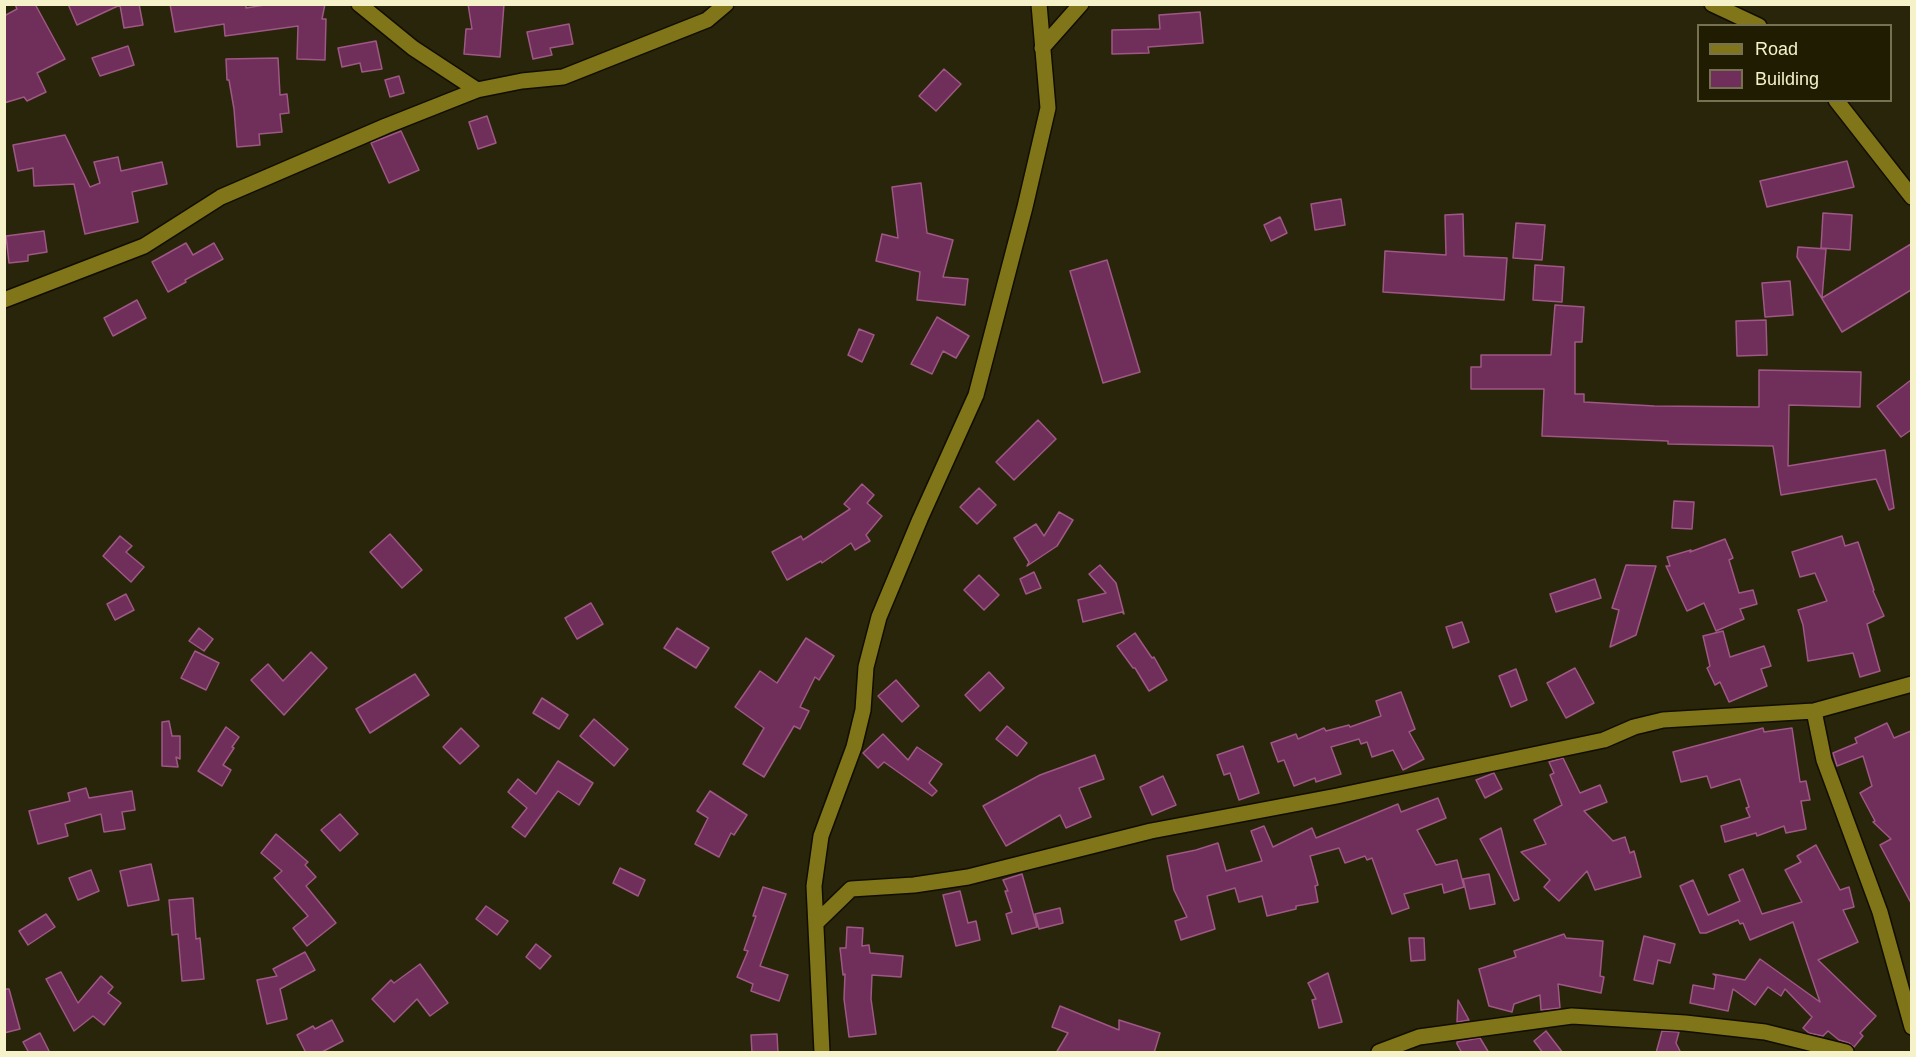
<!DOCTYPE html>
<style>
body{margin:0}
#map{position:relative;width:1916px;height:1057px;overflow:hidden;background:#29250a;font-family:Helvetica,sans-serif}
canvas{display:block}
.frame{position:absolute;inset:0;border:6px solid #f5f1c8;pointer-events:none}
.legend{position:absolute;left:1697px;top:24px;width:195px;height:78px;box-sizing:border-box;background:#1f1c02;border:2px solid #757151;margin:0;padding:8px 10px;list-style:none;font-size:18px;color:#f5f1c8}
.legend li{display:flex;align-items:center;gap:12px;height:30px}
.legend b{width:30px;border:2px solid #757151}
</style>
<div id="map">
<canvas width="1916" height="1057"></canvas>
<div class="frame"></div>
<ul class="legend">
<li><b style="height:8px;background:#807519"></b>Road</li>
<li><b style="height:16px;background:#702e5a"></b>Building</li>
</ul>
</div>
<script>
const context = document.querySelector('canvas').getContext('2d');
context.lineJoin = 'round';
function fillPath(path, color) { context.fillStyle = color; context.fill(path, 'evenodd'); }
function stroke(path, color, width, dash) { context.strokeStyle = color; context.lineWidth = width; context.lineCap = dash ? 'butt' : 'round'; context.setLineDash(dash || []); context.stroke(path); }
const building = new Path2D(`
 M15 4H35L65 59 37 73 46 92 27 101 24 97 4 103V16L17 9Z
 M68 4H139L143 25 124 28 120 5 77 25Z
 M170 4H246V8L271 4H325L322 19H326L325 60 297 59 298 26 225 36 224 24 175 32Z
 M468 4H504L500 57 464 54 466 29H472Z
 M1200 12 1203 43 1148 47 1149 53 1112 54V30L1160 29 1159 15Z
 M569 24 573 44 550 48 552 55 533 59 527 32Z
 M376 41 382 69 362 72 360 63 342 67 338 48Z
 M128 46 134 65 100 76 92 58Z
 M278 58 280 95 287 94 289 113 280 114 282 132 259 134 260 145 237 147 234 109 229 80H227L226 59Z
 M944 69 961 84 936 111 919 96Z
 M399 76 404 93 390 97 385 80Z
 M487 116 496 143 478 149 469 122Z
 M401 131 419 170 389 183 371 143Z
 M65 135 90 187 100 183 94 162 118 157 121 171 162 162 167 184 132 192 138 222 85 234 74 184 34 186 33 168 18 171 13 145Z
 M1847 161 1854 187 1767 207 1760 181Z
 M921 183 927 233 953 240 943 277 968 279 965 305 917 300 920 272 876 261 882 234 898 238 892 187Z
 M1341 199 1345 225 1315 230 1311 204Z
 M1823 213 1852 215 1850 250 1821 248Z
 M1463 214 1464 256 1507 258 1504 300 1383 292 1385 251 1446 255 1445 215Z
 M1280 217 1287 233 1271 241 1264 225Z
 M1516 223 1545 225 1542 260 1513 258Z
 M44 231 47 252 28 255V261L9 263 6 236Z
 M186 243 193 255 214 243 223 259 185 280 186 282 168 292 152 262Z
 M1911 244V290L1842 332 1797 257 1798 247 1826 249 1822 298Z
 M1107 260 1140 372 1103 383 1070 271Z
 M1535 265 1564 267 1562 302 1533 300Z
 M1790 281 1793 315 1765 317 1762 283Z
 M137 300 146 318 113 336 104 318Z
 M1555 305 1584 307 1582 342H1575V394H1584V402L1654 406 1759 407V370L1861 372 1860 407 1789 405 1788 466 1885 450 1894 508 1889 510 1876 479 1781 495 1773 446 1668 444V441L1542 436 1544 389H1471V367H1481V355H1551Z
 M937 317 969 336 956 358 943 351 932 374 911 364Z
 M1766 320 1767 355 1737 356 1736 321Z
 M859 329 874 335 862 362 848 355Z
 M1911 380V430L1901 437 1877 406Z
 M1038 420 1056 439 1014 480 996 462Z
 M862 484 874 495 867 503 882 516 866 535 870 541 855 550 851 543 822 563 821 561 787 580 772 552 801 536 803 540 850 509 844 504Z
 M979 488 996 505 977 524 960 507Z
 M1674 501 1694 502 1692 529 1672 528Z
 M1059 512 1073 520 1057 546 1027 566 1029 562 1014 538 1036 524 1044 536Z
 M390 534 422 570 402 588 370 552Z
 M120 536 132 546 126 552 144 567 131 582 103 556Z
 M1842 536 1845 546 1858 542 1874 590 1873 591 1884 616 1867 624 1880 671 1860 677 1853 653 1808 661 1803 625 1798 610 1827 601 1815 573 1800 577 1792 552Z
 M1725 539 1733 558 1729 560 1739 593 1753 590 1757 604 1740 609 1744 619 1716 631 1704 603 1687 611 1666 566H1670L1667 557 1691 550 1690 552Z
 M1100 565 1116 583 1124 614 1122 612 1083 622 1078 600 1106 593 1089 574Z
 M1626 565 1656 566 1636 635 1610 647 1619 610 1612 608Z
 M1034 572 1041 588 1026 594 1020 579Z
 M979 575 999 595 984 610 964 590Z
 M1595 579 1601 598 1556 612 1550 594Z
 M126 594 134 610 115 620 107 604Z
 M591 603 603 624 577 639 565 618Z
 M1462 622 1469 642 1453 648 1446 627Z
 M199 628 213 639 204 651 189 641Z
 M677 628 709 648 696 668 664 648Z
 M1723 631 1730 657 1764 646 1771 666 1761 669 1767 686 1729 702 1720 682 1715 685 1707 668 1710 666 1703 636Z
 M1135 633 1152 658 1154 657 1167 680 1149 691 1135 668H1133L1117 646Z
 M806 638 834 656 819 680 815 677 800 707 809 711 800 729 794 726 764 777 743 764 764 728 735 707 760 671 777 683Z
 M195 651 219 663 206 690 181 678Z
 M311 652 327 668 284 715 251 680 268 664 283 681Z
 M1575 668 1594 703 1566 718 1547 683Z
 M1516 669 1527 700 1511 707 1499 676Z
 M989 672 1004 688 980 711 965 695Z
 M415 674 429 695 370 733 356 709Z
 M896 680 919 706 902 722 878 696Z
 M1401 692 1415 729 1409 732 1424 759 1403 770 1393 750 1372 757 1367 742 1361 744 1359 739 1331 747 1341 774 1316 782 1315 778 1294 786 1284 760 1278 762 1271 743 1296 734 1298 739 1324 728 1326 731 1349 725 1350 727 1381 716 1376 701Z
 M542 698 568 715 559 729 533 713Z
 M594 719 628 749 614 766 580 736Z
 M169 721 172 736H180V759L176 757 178 767 162 766V722Z
 M1887 723 1894 738 1911 731V903L1880 845 1891 839 1873 822 1875 821 1860 793 1872 786 1863 756 1837 766 1833 753 1857 743 1855 738Z
 M1007 726 1027 743 1017 756 996 739Z
 M226 727 239 737 232 747 234 748 223 765 231 770 222 786 198 771Z
 M461 728 479 746 460 764 443 747Z
 M1763 728 1764 732 1792 728 1800 782 1806 781 1810 800 1801 801 1806 829 1786 833 1784 826 1757 836 1756 833 1725 842 1721 826 1750 817 1746 808 1749 807 1740 779 1711 788 1707 776 1681 782 1673 752Z
 M883 734 908 760 917 747 942 764 929 783 937 791 932 796 884 762 878 768 863 753Z
 M1243 746 1259 793 1239 800 1230 773 1224 775 1217 755Z
 M1095 755 1104 779 1079 788 1091 817 1066 828 1060 815 1006 846 983 806 1040 775Z
 M1563 758 1580 793 1600 785 1607 802 1584 811 1613 841 1625 837 1630 853 1634 851 1641 877 1595 890 1587 871 1559 901 1544 887 1550 880 1521 852 1546 844 1534 820 1562 805 1550 775 1554 773 1549 762Z
 M558 761 593 783 579 805 558 791 525 837 512 827 527 808 508 792 518 779 536 794Z
 M1494 773 1502 789 1485 798 1476 780Z
 M1163 776 1176 805 1152 815 1140 787Z
 M86 788 89 798 132 791 135 810 122 812 125 829 104 832 101 814 65 824 68 836 38 844 29 811 70 801 68 793Z
 M710 791 747 815 734 835 731 833 719 857 695 844 708 818 697 811Z
 M1438 798 1446 818 1417 830 1436 865 1457 860 1464 887 1444 893 1442 884 1404 894 1409 908 1392 914 1372 858 1367 860 1365 856 1345 863 1339 848 1310 856 1318 885 1315 886 1318 902 1296 906V909L1267 916 1262 896 1239 902 1235 888 1207 896 1215 929 1181 940 1175 921 1187 917 1174 890 1167 856 1196 850 1218 843 1226 871 1262 861 1251 831 1264 826 1273 847 1312 828 1316 838 1398 804 1401 812Z
 M340 814 358 834 340 851 321 830Z
 M1501 828 1519 899 1514 901 1480 839Z
 M276 834 308 862 305 865 316 877 306 886 336 923 307 946 293 928 308 916 274 878 282 871 261 853Z
 M1816 845 1840 890 1849 887 1854 907 1843 910 1858 942 1818 960 1876 1016 1860 1033 1863 1036 1854 1047 1849 1043 1839 1040 1828 1031 1823 1036 1809 1033 1803 1028 1812 1017 1785 989 1781 996 1768 987 1755 1005 1733 989 1728 1011 1690 1003 1693 985 1714 989 1716 976 1713 974 1745 980 1760 959 1820 1002 1793 922 1750 940 1743 923 1740 924 1738 920 1706 933H1700L1680 886 1693 880 1708 915 1740 901 1729 875 1743 869 1762 914 1802 902 1785 870 1801 862 1797 856Z
 M151 864 159 900 128 906 120 871Z
 M620 868 645 880 638 896 613 883Z
 M91 870 99 891 78 900 69 878Z
 M1022 874 1037 927 1012 934 1006 914 1012 912 1005 891H1008L1003 880Z
 M1489 874 1495 904 1470 909 1463 879Z
 M763 887 786 894 760 966 788 975 779 1001 751 991 753 984 737 977 748 951 744 950 756 916H753Z
 M960 891 968 923 976 921 980 940 956 946 943 895Z
 M193 898 196 939 200 938 204 979 182 981 178 934 172 935 169 900Z
 M486 906 508 921 497 935 476 919Z
 M1060 908 1063 923 1039 929 1035 914Z
 M46 914 55 927 28 945 19 931Z
 M847 927 863 928 862 946 869 945 870 953 903 956 901 977 872 975 871 999 876 1034 849 1037 844 999 845 974 843 975 840 948H846Z
 M1564 934 1566 938 1603 941 1600 976 1604 977 1601 993 1558 984 1560 1008 1541 1010 1540 995 1514 1004 1512 1012 1489 1006 1479 969 1516 957 1514 951Z
 M1644 936 1675 944 1670 963 1658 960 1653 984 1634 980Z
 M1409 938H1424L1425 960 1411 961Z
 M536 944 551 956 540 969 526 957Z
 M305 952 315 970 280 989 287 1019 267 1024 257 980 277 976 273 969Z
 M420 964 448 1003 430 1016 417 999 394 1022 372 999 391 980 394 983Z
 M61 972 78 1003 101 976 113 987 108 993 121 1003 104 1025 93 1016 74 1031 46 979Z
 M1328 973 1342 1022 1319 1028 1312 1000 1316 999 1308 983Z
 M4 989H9L20 1029 4 1033Z
 M1458 1000 1469 1020 1457 1022Z
 M1060 1006 1119 1030V1020L1160 1033 1154 1053H1056L1068 1033 1052 1027Z
 M332 1020 343 1041 320 1053H306L297 1035 313 1026 315 1029Z
 M1546 1031 1563 1053H1543L1534 1041Z
 M1662 1031 1679 1032 1676 1043 1681 1053H1656Z
 M40 1033 50 1053H29L23 1042Z
 M777 1034 778 1053H752L751 1035Z
 M1480 1038 1489 1053H1462L1457 1044V1042Z`);
const street = new Path2D(`
 M359 4 413 48 477 90
 M1712 4 1759 26
 M1042 48 1081 4
 M1836 100 1912 197
 M4 300 144 246 221 197 386 126 477 90 522 81 563 77 707 20 726 4
 M1814 711 1824 760 1880 912 1912 1027
 M816 923 851 889 914 885 968 877 1151 831 1337 796 1604 740 1634 727 1663 720 1814 711 1912 684
 M822 1052 814 886 821 836 854 747 863 710 866 667 879 617 920 519 976 395 1025 207 1048 108 1039 4
 M1379 1052 1419 1037 1572 1016 1685 1023 1765 1032 1846 1052`);
fillPath(building, '#702e5a');
stroke(building, '#9e5884', 1.5);
stroke(street, '#110e00', 18);
stroke(street, '#807519', 15);
</script>
